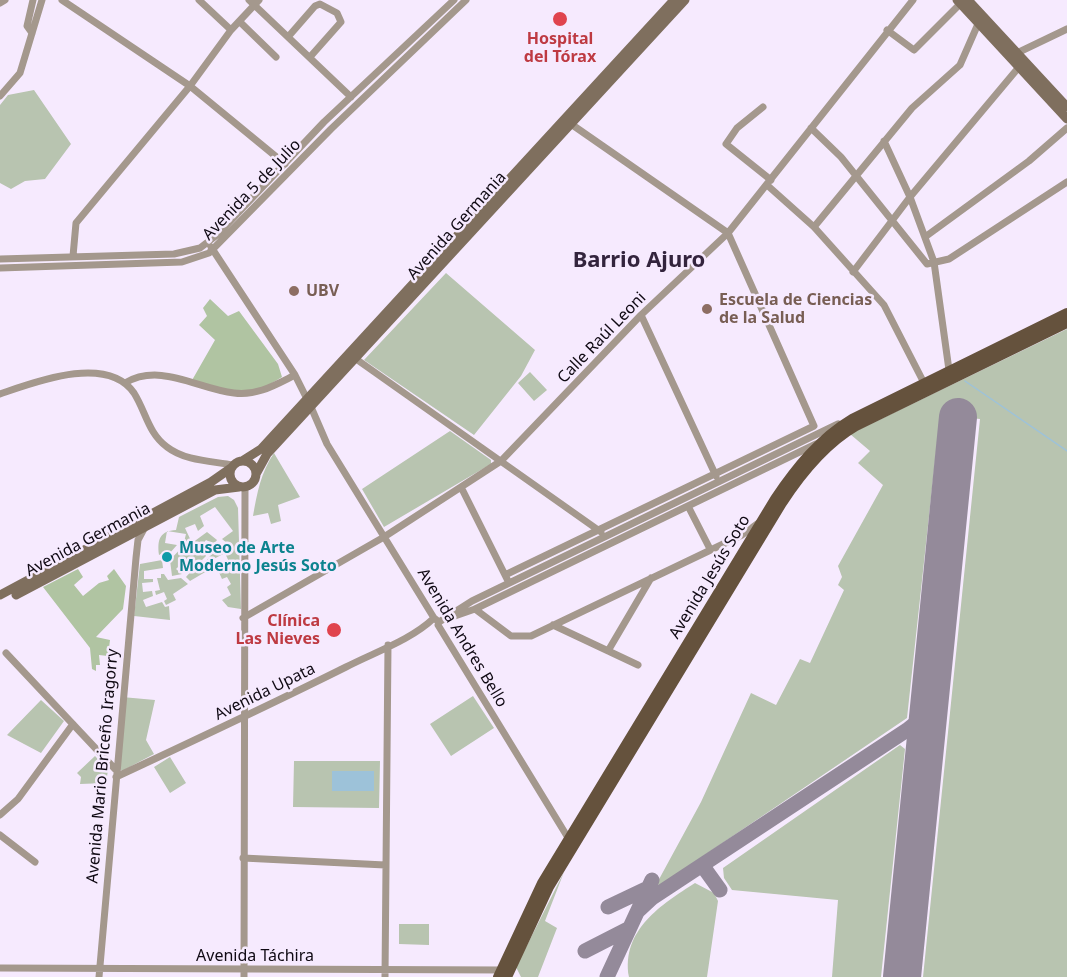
<!DOCTYPE html>
<meta charset="utf-8">
<style>
body{margin:0}
canvas{display:block;background:#f6eafe}
</style>
<canvas width="1067" height="977"></canvas>
<script>
const context = document.querySelector('canvas').getContext('2d');
context.lineJoin = 'round';
function fillPath(path, color) { context.fillStyle = color; context.fill(path, 'evenodd'); }
function stroke(path, color, width, dash) { context.strokeStyle = color; context.lineWidth = width; context.lineCap = dash ? 'butt' : 'round'; context.setLineDash(dash || []); context.stroke(path); }
function drawText(font, color, halo, rows, align = 'center') {
  context.font = font + ' "Noto Sans",sans-serif'; context.lineWidth = 5; context.setLineDash([]); context.textBaseline = 'middle'; context.strokeStyle = halo; context.fillStyle = color; for (const [text, x, y, turn = 0] of rows) {
    context.save(); context.translate(x, y); context.rotate((+turn || 0) * Math.PI / 180); context.textAlign = isNaN(turn) ? turn : align; if (halo) context.strokeText(text, 0, 0); context.fillText(text, 0, 0); context.restore();
  }
}
const green = new Path2D(`
 M34 90 71 144 45 179 25 181 11 189 0 183V105L8 95Z
 M446 273 535 350 521 376 474 435 364 360Z
 M1067 329V977H923L980 419 940 415 907 718 659 886 657 883 701 802 751 693 776 705 800 659 810 663 844 590 838 585 842 577 838 566 883 485 858 463 870 451 850 434Z
 M530 372 547 390 534 401 518 383Z
 M450 431 491 460V464L384 527 362 489Z
 M274 453 300 497 278 505 281 521 271 524 268 513 253 516C257 493 261 472 274 453Z
 M228 496 234 500 238 508 241 609 228 607 222 600 231 595 227 587 231 584 227 577 222 579 217 568 229 562 225 553 208 562 207 560 217 547 222 551 228 544 222 539 233 531 215 507 200 516 204 526 198 531 195 524 185 528 192 543 207 532 217 540 214 544 206 540 201 546 206 556 202 560 207 571 190 581 186 577 194 568 185 560 176 569 182 574 172 576 170 560 183 546 186 534 167 531 165 543 177 545 169 554 168 551 159 555C157 539 160 531 176 530L179 517 218 497Z
 M162 560 163 568 144 571V579H153V582L142 583 143 592 152 591 153 596 143 600 146 607 162 602 165 607 169 606 170 620 134 616 140 564Z
 M161 574H164L168 580 181 578 188 584 173 594 176 600 166 605 164 601 167 599 164 592 156 595 155 591 160 590 157 578H161Z
 M473 696 494 728 451 756 430 724Z
 M122 697 155 700 146 740 154 754 122 771 117 767Z
 M41 700 64 721 41 753 7 735Z
 M900 745 905 749 881 977H832L838 900 732 890 724 878 723 868Z
 M95 756 108 770 106 783 80 784 81 777 77 773Z
 M170 757 186 783 170 793 154 767Z
 M294 761H380L379 808 293 807Z
 M564 872 545 921 557 928 538 977H521L516 967Z
 M695 883 714 893 718 901 707 977H629C621 930 662 904 695 883Z
 M399 924H429V945L399 944Z`);
const forest = new Path2D(`
 M210 299 228 316 239 311 278 364 282 377C244 401 233 393 191 382L215 340 199 325 207 316 203 308Z
 M78 569 83 577 74 585 83 596 99 583 109 580 107 576 114 569 126 586 123 609 96 637 110 640 108 656 99 655 100 665H96V671L92 669 90 648 43 587Z`);
const water = new Path2D(`
 M332 771H374V791H332Z`);
const stream = new Path2D(`
 M965 381 1067 451`);
const taxiway = new Path2D(`
 M907 730 920 732 926 749
 M702 865 720 890
 M608 907 648 888 650 890
 M638 911 652 898 907 730 927 714 930 700
 M585 951 628 929
 M607 977 652 880`);
const runway = new Path2D(`
 M902 977 958 417`);
const street = new Path2D(`
 M62 0 190 86 285 164
 M199 0 231 30
 M249 0 351 97
 M0 3 5 0
 M240 22 276 57
 M887 30 914 50 960 4
 M32 33 27 26 33 0
 M288 37 315 6 320 4 337 13 341 22 310 57
 M1017 53 1067 29
 M0 96 20 73 42 0
 M763 107 737 128 726 144 771 180
 M811 128 841 157 927 264 949 259 1067 182
 M884 141 910 197 934 262 949 370
 M767 185 814 227 884 305 924 383
 M814 227 912 108 960 65 978 24
 M925 237 1029 161 1067 128
 M211 247 295 375 307 399
 M73 256 76 223 190 86 231 30 259 0
 M0 259 174 254 200 248 217 235 324 122 454 0
 M0 268 182 262 209 253 331 129 466 0
 M853 272 910 197 1019 67
 M641 315 716 476
 M356 359 601 532
 M125 383C160 362 198 389 234 393 257 396 275 385 295 375
 M0 394C35 382 107 354 134 393 146 412 148 433 167 447 185 461 211 461 233 465
 M311 407 327 444 434 618 439 622 438 625 570 841
 M462 489 505 575
 M688 506 710 549
 M509 583 505 575 814 426 728 233 571 124
 M475 609 511 636H531L742 535 757 524
 M452 617 475 609 816 444
 M243 618 384 537 501 461 641 315 728 233 913 0
 M439 622 472 601 838 424
 M553 625 638 665
 M608 651 651 578
 M6 653 115 769
 M116 777C193 741 270 705 346 667 375 652 411 640 434 618
 M0 815 18 799 73 724
 M0 835 35 862
 M243 858 385 865
 M0 968 504 970
 M99 977 136 558 138 540 145 527
 M244 977 245 487
 M385 977 388 645`);
const secondary = new Path2D(`
 M957 0 1067 119
 M968 0 1067 107
 M230 474a13 13 0 1 1 26 0a13 13 0 1 1-26 0Z
 M242 461 261 449 674 0
 M256 474 267 454 685 0
 M0 595 211 482 231 468
 M16 595 215 490 239 487`);
const primary = new Path2D(`
 M498 977 542 883 775 499C796 468 820 438 852 419L1067 313
 M507 977 549 887 782 503C801 474 825 444 856 426L1067 323`);
const markers = [
 [560,19,8,"#e0444e"],
 [294,291,6,"#8d6e63"],
 [707,309,6,"#8d6e63"],
 [167,557,6,"#0f9aa8"],
 [334,630,8,"#e0444e"]
];
const healthNames = [
 ["Hospital",560,39],
 ["del Tórax",560,57],
 ["Clínica",320,621,"right"],
 ["Las Nieves",320,639,"right"]
];
const streetNames = [
 ["Avenida 5 de Julio",252,190,-46],
 ["Avenida Germania",457,226,-48],
 ["Calle Raúl Leoni",602,338,-46],
 ["Avenida Germania",88,540,-28],
 ["Avenida Jesús Soto",710,577,-59],
 ["Avenida Andres Bello",462,638,59],
 ["Avenida Upata",265,692,-26],
 ["Avenida Mario Briceño Iragorry",103,766,-85],
 ["Avenida Táchira",255,956]
];
const educationNames = [
 ["UBV",306,291],
 ["Escuela de Ciencias",719,300],
 ["de la Salud",719,318]
];
const cultureNames = [
 ["Museo de Arte",179,548],
 ["Moderno Jesús Soto",179,566]
];
const districtNames = [
 ["Barrio Ajuro",639,261]
];
fillPath(green, '#b8c4b0');
fillPath(forest, '#b0c4a2');
fillPath(water, '#9dc2d9');
stroke(stream, '#9dc2d9', 1.5);
stroke(taxiway, '#948a9a', 15);
stroke(runway, '#948a9a', 38);
stroke(street, '#a4988d', 7);
stroke(secondary, '#7f6f5e', 9);
stroke(primary, '#65523d', 10);
for (const [x, y, r, color] of markers) { const dot = new Path2D(); dot.arc(x, y, r, 0, 2 * Math.PI); context.fillStyle = color; context.fill(dot); stroke(dot, '#f6eafe', 2); }
drawText('bold 16px', '#be3a42', '#f6eafe', healthNames);
drawText('16px', '#0f0913', '#f6eafe', streetNames);
drawText('bold 16px', '#785e54', '#f6eafe', educationNames, 'left');
drawText('bold 16px', '#0d838f', '#f6eafe', cultureNames, 'left');
drawText('bold 22px', '#33243d', '#f6eafe', districtNames);
</script>
